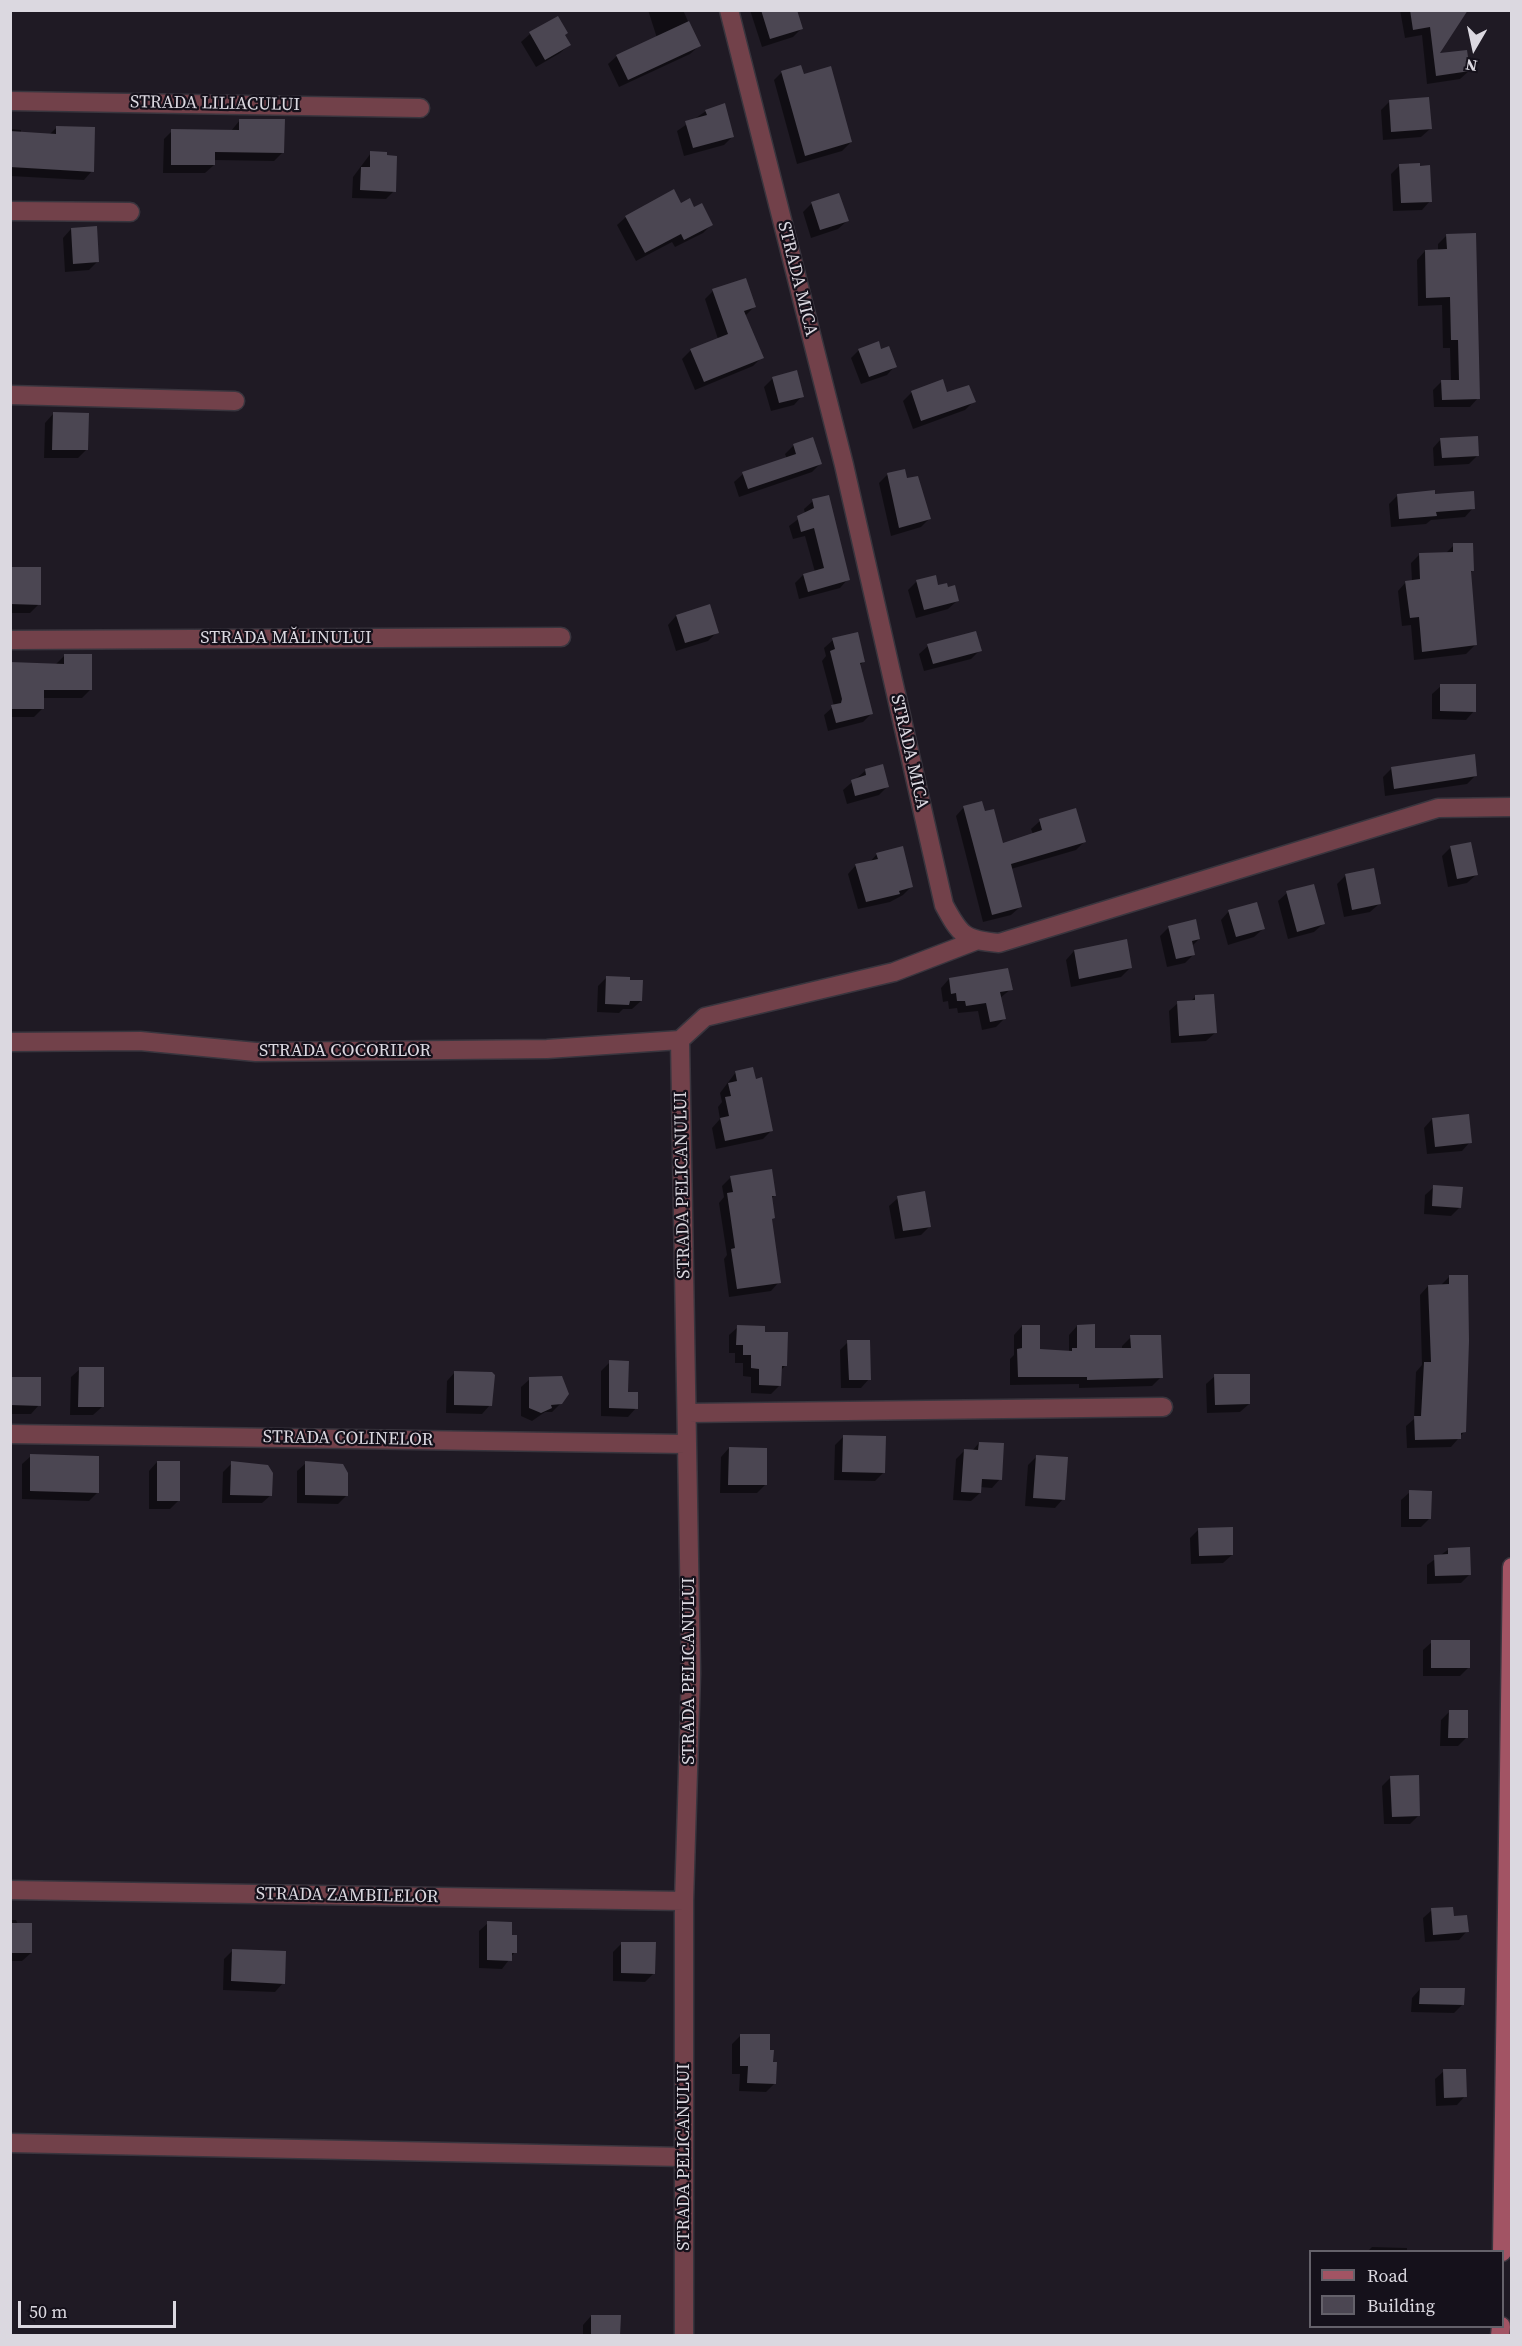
<!DOCTYPE html>
<meta charset="utf-8">
<style>
body{margin:0}
#map{position:relative;width:1522px;height:2346px;overflow:hidden;background:#1f1a24;font-family:"Source Serif 4",serif}
canvas{display:block}
.frame{position:absolute;inset:0;border:12px solid #dbd8e0;pointer-events:none}
.legend{position:absolute;left:1309px;top:2250px;width:195px;height:78px;box-sizing:border-box;background:#15111b;border:2px solid #64616a;margin:0;padding:8px 10px;list-style:none;font-size:18px;color:#dbd8e0}
.legend li{display:flex;align-items:center;gap:12px;height:30px}
.legend b{width:30px;border:2px solid #64616a}
.north{position:absolute;left:1444px;top:18px;width:60px;height:60px;-webkit-text-stroke:4px #15111b;paint-order:stroke;rotate:189deg;font-size:16px;font-weight:700;line-height:24px;text-align:center;color:#dbd8e0}
.north::after{content:'';display:block;margin:auto;width:21px;height:27px;background:#dbd8e0;clip-path:polygon(50% 0,100% 100%,50% 72%,0 100%)}
.scale{position:absolute;left:18px;top:2301px;width:158px;height:27px;box-sizing:border-box;border:3px solid #dbd8e0;border-top:0;padding-left:8px;font-size:18px;line-height:21px;white-space:nowrap;color:#dbd8e0;-webkit-text-stroke:4px #15111b;paint-order:stroke}
</style>
<div id="map">
<canvas width="1522" height="2346"></canvas>
<div class="frame"></div>
<ul class="legend">
<li><b style="height:8px;background:#a25464"></b>Road</li>
<li><b style="height:16px;background:#4b4652"></b>Building</li>
</ul>
<div class="north">N</div>
<div class="scale">50 m</div>
</div>
<script>
const context = document.querySelector('canvas').getContext('2d');
context.lineJoin = 'round';
function fillPath(path, color) { context.fillStyle = color; context.fill(path, 'evenodd'); }
function stroke(path, color, width, dash) { context.strokeStyle = color; context.lineWidth = width; context.lineCap = dash ? 'butt' : 'round'; context.setLineDash(dash || []); context.stroke(path); }
function drawText(font, color, halo, rows, align = 'center') {
  context.font = font + ' "Source Serif 4",serif'; context.lineWidth = 4.5; context.setLineDash([]); context.textBaseline = 'middle'; context.strokeStyle = halo; context.fillStyle = color; for (const [text, x, y, turn = 0] of rows) {
    context.save(); context.translate(x, y); context.rotate((+turn || 0) * Math.PI / 180); context.textAlign = isNaN(turn) ? turn : align; if (halo) context.strokeText(text, 0, 0); context.fillText(text, 0, 0); context.restore();
  }
}
const shadow = new Path2D(`
 M648 10H683L699 46 690 54 619 87 608 64 617 56 657 38Z
 M750 10H795L801 29 793 37 762 47Z
 M1400 10H1462L1438 55 1469 71 1460 79 1427 84 1422 35 1405 38Z
 M530 34 563 35 569 45 560 53 536 67 521 42Z
 M782 72 803 76 851 142 842 151 797 164 774 80Z
 M1390 101 1430 129 1421 137 1383 140 1381 110Z
 M706 111 733 136 724 145 684 156 677 131Z
 M240 120 283 152 274 161 214 160V165L205 173H163L164 139 172 131H231Z
 M57 127 92 171 84 180 10 176V129L21 130V133L49 135Z
 M371 153 394 191 386 199 352 198 353 177Z
 M1400 165 1430 201 1422 210 1393 211 1391 174Z
 M812 203 847 221 838 229 811 238 803 212Z
 M680 205 694 209 712 224 703 233 675 247 672 242 636 261 617 225 626 217Z
 M71 229 97 262 89 270 65 272 63 238Z
 M1447 235 1478 398 1470 407H1434L1433 390 1442 381H1451L1450 348H1443L1442 305 1418 306 1417 260 1425 251H1438V244Z
 M713 291 754 307 745 316 762 357 753 366 695 390 682 359 691 350 718 339 705 299Z
 M859 350 881 351 895 366 887 375 861 384 851 358Z
 M773 378 802 396 794 405 771 411 764 387Z
 M912 392 946 394 974 401 965 410 913 429 903 401Z
 M53 414 87 449 78 458H44L45 423Z
 M1441 439 1477 456 1469 464 1434 466 1433 448Z
 M794 445 820 464 812 472 739 497 734 482 743 474 787 459 785 454Z
 M887 475 906 480 929 519 921 527 891 536 879 483Z
 M1397 496H1434L1473 508 1465 517 1431 520 1426 524 1391 527 1389 504Z
 M813 501 848 579 840 588 799 599 795 583 803 575 815 572 805 536 793 539 789 526 805 514 804 509Z
 M1454 545 1473 570 1470 573 1475 645 1466 654 1414 660 1411 625 1402 626 1398 591 1406 582 1412 581 1411 563 1420 554H1445Z
 M10 569 39 604 30 613H10Z
 M917 581 937 587 957 601 948 609 916 618 908 590Z
 M676 616 717 632 708 641 676 651 668 625Z
 M833 640 864 661 859 666 872 713 863 722 828 731 824 715 834 706 822 661 826 656 824 648Z
 M928 646 980 650 971 659 924 671 919 654Z
 M65 655 90 690 82 698H42V709L34 717H10V664H56Z
 M1441 686 1474 711 1466 720 1432 719V694Z
 M1392 768 1476 775 1467 784 1385 796 1383 777Z
 M865 771 887 787 879 795 847 804 843 790Z
 M964 807 984 813 1001 845 1033 834 1031 829 1040 821 1085 841 1076 850 1011 869 1020 907 1011 915 983 922 956 816Z
 M1451 847 1476 875 1467 883 1448 887 1442 856Z
 M877 854 911 887 903 895 890 902 858 909 848 874 856 865 869 863Z
 M1346 875 1379 904 1370 912 1344 917 1337 884Z
 M1287 893 1323 924 1314 932 1288 939 1278 901Z
 M1229 911 1263 929 1254 937 1228 945 1221 920Z
 M1169 927 1199 939 1192 946 1194 954 1185 963 1167 967 1160 936Z
 M1074 951 1130 968 1121 977 1071 987 1066 960Z
 M606 978 641 1001 632 1009H623L619 1013 597 1012 598 986Z
 M949 979 1011 989 1000 998 1004 1019 996 1027 982 1030 978 1011 958 1013 957 1008 949 1009 948 1001 943 1002 941 988Z
 M1195 997 1215 1033 1206 1041 1171 1043 1169 1011 1178 1003 1190 1002Z
 M736 1072 771 1131 763 1139 716 1149 712 1128 720 1119 718 1107 722 1102 720 1093Z
 M1432 1119 1470 1142 1462 1151 1427 1154 1424 1128Z
 M731 1177 775 1195 771 1199 773 1218 771 1220 779 1282 771 1291 729 1297 724 1259 727 1255 719 1203 724 1197 722 1186Z
 M1434 1187 1460 1207 1451 1216 1424 1214 1425 1195Z
 M898 1198 930 1226 921 1235 895 1239 889 1206Z
 M1449 1277 1464 1432 1451 1447 1407 1448 1406 1426 1414 1419 1416 1372 1422 1365 1420 1295 1428 1286H1440Z
 M1022 1326 1039 1350 1069 1352V1335L1077 1326 1094 1350H1122V1346L1131 1337 1161 1377 1152 1386 1079 1388V1384L1010 1385V1359L1014 1355V1335Z
 M738 1327 763 1333 785 1366 781 1370 780 1385 771 1394 751 1393V1377L743 1376V1363H735V1353H729V1335Z
 M848 1342 869 1379 861 1388H841L840 1350Z
 M610 1362 636 1408 628 1417 601 1416V1371Z
 M80 1369 102 1407 93 1415H70L71 1377Z
 M455 1372 490 1405 482 1414 446 1413 447 1381Z
 M1215 1376 1249 1404 1240 1412 1207 1413 1206 1384Z
 M10 1378 39 1405 31 1414H10Z
 M530 1379 561 1403 552 1412H545L532 1421 521 1416V1387Z
 M844 1436 884 1472 875 1481 834 1480 835 1445Z
 M979 1443 1000 1479 992 1488 980 1487V1493L971 1501 953 1500 956 1459 965 1450 972 1451Z
 M729 1448 765 1485 757 1493H720L721 1457Z
 M31 1456 97 1493 89 1501 22 1499V1464Z
 M1037 1456 1063 1499 1055 1508 1025 1506 1028 1465Z
 M157 1462 179 1500 170 1509H149V1471Z
 M232 1463 271 1495 262 1503H222L223 1472Z
 M306 1463 347 1495 338 1504 297 1503V1471Z
 M1410 1492 1429 1519 1421 1527H1401V1500Z
 M1199 1529 1232 1555 1223 1563 1191 1564 1190 1538Z
 M1449 1549 1469 1575 1461 1583 1427 1584V1565Z
 M1432 1642 1468 1668 1460 1676H1423V1650Z
 M1450 1711 1466 1738 1458 1746H1440L1441 1720Z
 M1391 1777 1419 1815 1410 1824H1384L1382 1786Z
 M1432 1910 1452 1918 1467 1931 1459 1940 1425 1942 1423 1918Z
 M10 1920H16L31 1953 22 1961H10Z
 M488 1923 510 1937 515 1952 502 1969 479 1968V1931Z
 M621 1944 654 1973 645 1982 613 1981V1952Z
 M233 1950 283 1983 275 1992 223 1990 224 1959Z
 M1420 1989 1463 2004 1454 2013 1411 2012 1412 1998Z
 M741 2035 768 2052 775 2083 766 2092 739 2091 740 2074H732V2044Z
 M1444 2071 1465 2096 1457 2105 1436 2106 1435 2079Z
 M1372 2247 1407 2248V2252H1367Z
 M591 2316 619 2336H583V2325Z`);
const building = new Path2D(`
 M761 10H797L803 29 770 39Z
 M1410 10H1468L1440 53 1467 50 1470 71 1436 76 1430 27 1413 30Z
 M558 16 568 33 565 35 571 45 545 60 529 32Z
 M689 21 701 46 628 80 616 55Z
 M801 65 804 74 831 66 852 142 805 156 781 71Z
 M1429 97 1432 129 1391 132 1389 100Z
 M725 103 734 137 693 148 685 121 707 115 705 110Z
 M239 119H285L284 153 215 152V165H171V129L239 130Z
 M56 126 95 127 94 172 10 167V131L56 134Z
 M370 151 387 152V155L397 156 396 192 360 190 361 167H370Z
 M1420 163V166L1430 165 1432 202 1401 203 1399 164Z
 M674 189 681 203 690 198 694 207 702 203 713 225 684 240 681 234 645 253 625 216Z
 M839 193 849 221 820 230 811 202Z
 M97 226 99 262 73 264 71 228Z
 M1476 233 1480 399 1442 400 1441 380H1459L1458 340H1451L1450 297 1426 298 1425 250 1447 249 1446 234Z
 M746 278 756 307 744 311 764 358 704 382 690 349 728 334 712 289Z
 M879 341 881 349 889 346 897 367 869 377 858 349Z
 M797 370 804 397 779 403 772 377Z
 M943 379 947 392 969 385 976 402 921 421 911 391Z
 M53 412 89 413 88 450H52Z
 M1478 436 1479 456 1442 458 1440 438Z
 M813 437 822 464 748 489 742 472 796 454 793 444Z
 M905 469 907 478 918 476 931 519 899 528 887 473Z
 M1435 490V494L1474 491 1475 509 1436 512 1437 516 1399 519 1397 494Z
 M829 495 850 580 808 592 803 574 824 568 814 528 801 532 797 516 814 508 812 499Z
 M1453 543H1473L1474 571H1471L1477 645 1422 652 1419 617 1410 618 1405 581 1420 579 1419 553 1453 552Z
 M10 567H41V605L10 604Z
 M936 575 938 585 947 583 948 587 955 585 959 601 924 610 916 580Z
 M710 604 719 633 685 643 676 615Z
 M976 631 982 651 933 664 927 644Z
 M858 632 865 662 860 663 873 714 836 723 831 705 841 703 842 699 830 651 835 649 832 638Z
 M64 654H92V690H44V709H10V662L64 664Z
 M1440 684H1476V712L1440 711Z
 M1475 754 1477 776 1394 789 1391 767Z
 M883 764 889 787 855 796 851 780 866 775 865 769Z
 M982 801 985 811 994 809 1003 843 1042 830 1039 819 1076 808 1086 842 1011 864 1022 907 992 915 963 806Z
 M1471 842 1478 875 1457 879 1450 846Z
 M903 846 913 887 899 891 900 894 866 902 855 864 878 859 876 853Z
 M1374 868 1381 904 1352 910 1345 874Z
 M1314 884 1325 924 1297 932 1286 891Z
 M1257 902 1265 929 1236 937 1228 910Z
 M1196 919 1200 939 1192 941 1195 955 1176 959 1168 926Z
 M1127 939 1132 968 1079 979 1074 950Z
 M1008 968 1013 990 1000 992 1006 1019 990 1022 986 1003 966 1006 965 1001H957L956 993 951 994 949 978Z
 M606 976 630 977V980H643L642 1001H630L629 1005 605 1004Z
 M1214 994 1217 1033 1179 1036 1177 1001 1195 1000V995Z
 M753 1067 756 1079 762 1077 773 1131 725 1141 720 1118 729 1116 725 1097 731 1096 728 1083 737 1081 735 1071Z
 M1469 1114 1472 1143 1435 1147 1432 1118Z
 M772 1169 776 1196H772L775 1218 772 1219 781 1283 737 1289 731 1249 735 1248 727 1193 733 1192 730 1176Z
 M1433 1185 1463 1187 1461 1208 1432 1206Z
 M925 1191 931 1227 903 1231 897 1196Z
 M1449 1275H1468L1469 1341 1466 1432 1461 1433V1439L1415 1440 1414 1416H1421L1424 1362H1431L1428 1285 1449 1284Z
 M1095 1324V1348H1131L1130 1335H1161L1163 1378 1087 1380V1377H1018L1017 1349 1022 1348V1325H1040V1349L1072 1351V1348H1077V1325Z
 M737 1325 765 1326V1332H788L787 1366H782L781 1386 759 1385V1369L751 1368V1355H743V1345H736Z
 M847 1340H870L871 1380H849Z
 M609 1360 629 1361 628 1392H638V1409L609 1408Z
 M79 1367H104V1407H78Z
 M454 1371 492 1372 495 1375 492 1406 454 1405Z
 M1214 1374H1250V1404L1215 1405Z
 M562 1376 569 1394 562 1404 551 1405 552 1408 541 1413 529 1408V1377Z
 M10 1377H41V1406L10 1405Z
 M843 1435 886 1436 885 1473 842 1472Z
 M979 1442 1004 1443 1002 1480 982 1479 981 1493 961 1492 964 1449 978 1450Z
 M729 1447 767 1448V1485H728Z
 M30 1454 99 1456V1493L30 1491Z
 M1036 1455 1068 1457 1065 1500 1033 1498Z
 M157 1461H180V1501H157Z
 M231 1461 268 1465 273 1473 272 1496 230 1495Z
 M305 1461 343 1464 348 1473V1496L305 1495Z
 M1409 1490 1432 1491 1431 1519H1409Z
 M1233 1527V1555L1199 1556 1198 1528Z
 M1470 1547 1471 1575 1435 1576 1434 1555 1448 1554V1548Z
 M1431 1640H1470V1668H1431Z
 M1449 1710H1468V1738H1448Z
 M1419 1775 1420 1816 1392 1817 1390 1776Z
 M1453 1907 1454 1916 1467 1915 1469 1932 1433 1935 1431 1908Z
 M487 1921 512 1922V1935H517V1953H512V1961L487 1960Z
 M10 1923H32V1953H10Z
 M621 1942H656L655 1974 621 1973Z
 M232 1949 286 1951 285 1984 231 1981Z
 M1420 1988H1465L1464 2005 1419 2004Z
 M740 2034H770V2050H774L773 2062H777L776 2084 747 2083 748 2066H740Z
 M1443 2069H1466L1467 2097 1444 2098Z
 M591 2315H621L620 2336H591Z`);
const street = new Path2D(`
 M729 10 844 465 944 905C960 935 964 940 999 943L1438 808 1512 807
 M10 101 420 108
 M10 211 130 212
 M10 395 235 401
 M10 640 561 637
 M10 1042 140 1041 256 1052 547 1049 680 1040
 M688 1413 1163 1407
 M10 1434 686 1444
 M10 1890 684 1901
 M10 2143 684 2157
 M684 2336V1901L691 1673 680 1040 705 1017 894 972 975 941`);
const secondary = new Path2D(`
 M1502 2252 1512 1567
 M1500 2336 1501 2326`);
const streetNames = [
 ["STRADA LILIACULUI",215,104,1],
 ["STRADA MICA",797,279,76],
 ["STRADA MĂLINULUI",286,638],
 ["STRADA MICA",909,752,77],
 ["STRADA COCORILOR",345,1051],
 ["STRADA PELICANULUI",683,1185,-91],
 ["STRADA COLINELOR",348,1439,1],
 ["STRADA PELICANULUI",689,1671,-90],
 ["STRADA ZAMBILELOR",347,1896,1],
 ["STRADA PELICANULUI",684,2157,-90]
];
fillPath(shadow, '#0007');
fillPath(building, '#4b4652');
stroke(street, '#39353e', 21);
stroke(secondary, '#39353e', 21);
stroke(street, '#72414a', 18);
stroke(secondary, '#a25464', 18);
drawText('18px', '#dbd8e0', '#15111b', streetNames);
</script>
